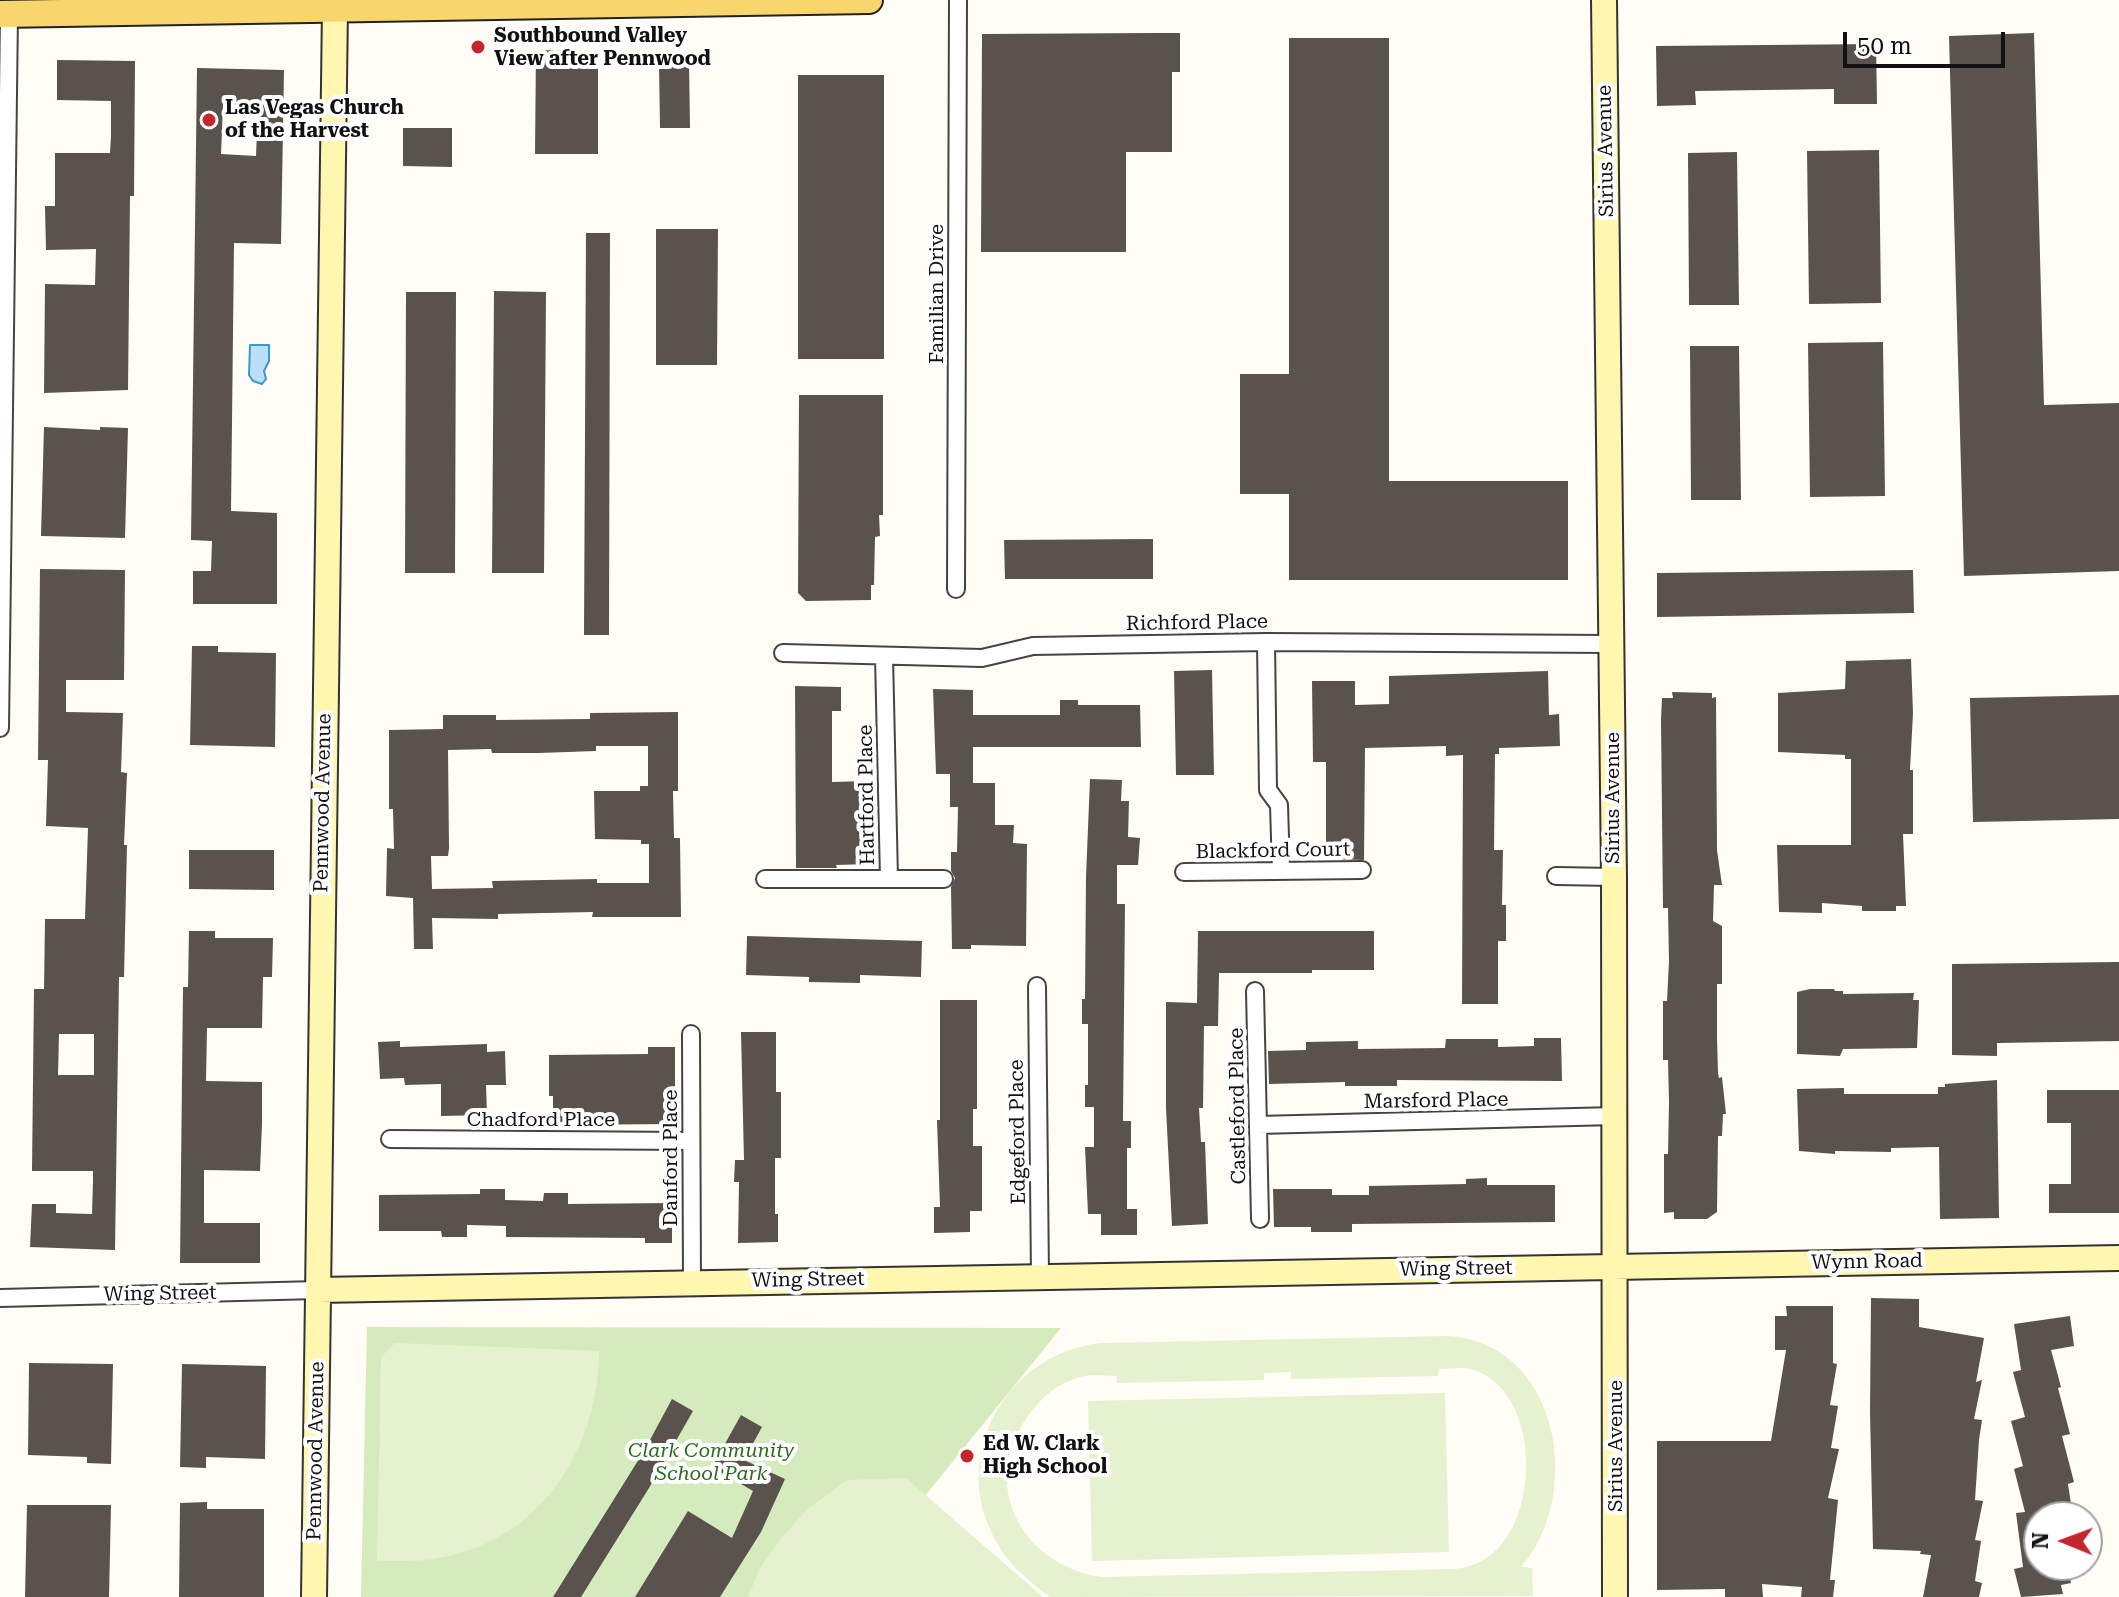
<!DOCTYPE html>
<style>
body{margin:0}
#map{position:relative;width:2119px;height:1597px;overflow:hidden;background:#fffdf5;font-family:"Roboto Serif",serif}
canvas{display:block}
.north{position:absolute;left:2023px;top:1501px;width:80px;height:80px;box-sizing:border-box;background:#fff;border:2px solid #a0a0a0;border-radius:50%;rotate:271deg;font-size:22px;font-weight:700;line-height:32px;text-align:center;color:#111}
.north::after{content:'';display:block;margin:auto;width:28px;height:36px;background:#c4262e;clip-path:polygon(50% 0,100% 100%,50% 72%,0 100%)}
.scale{position:absolute;left:1843px;top:32px;width:162px;height:36px;box-sizing:border-box;border:4px solid #111;border-top:0;padding-left:10px;font-size:24px;line-height:28px;white-space:nowrap;color:#111;-webkit-text-stroke:6px #fff;paint-order:stroke}
</style>
<div id="map">
<canvas width="2119" height="1597"></canvas>
<div class="north">N</div>
<div class="scale">50 m</div>
</div>
<script>
const context = document.querySelector('canvas').getContext('2d');
context.lineJoin = 'round';
function fillPath(path, color) { context.fillStyle = color; context.fill(path, 'evenodd'); }
function stroke(path, color, width, dash) { context.strokeStyle = color; context.lineWidth = width; context.lineCap = dash ? 'butt' : 'round'; context.setLineDash(dash || []); context.stroke(path); }
function drawText(font, color, halo, rows, align = 'center') {
  context.font = font + ' "Roboto Serif",serif'; context.lineWidth = 8; context.setLineDash([]); context.textBaseline = 'middle'; context.strokeStyle = halo; context.fillStyle = color; for (const [text, x, y, turn = 0] of rows) {
    context.save(); context.translate(x, y); context.rotate((+turn || 0) * Math.PI / 180); context.textAlign = isNaN(turn) ? turn : align; if (halo) context.strokeText(text, 0, 0); context.fillText(text, 0, 0); context.restore();
  }
}
const green = new Path2D(`
 M367 1327 1061 1328 843 1597H361Z`);
const pitch = new Path2D(`
 M1447 1336C1547 1341 1579 1463 1538 1542 1534 1551 1527 1559 1521 1567L1532 1568 1533 1596 1050 1597C1025 1578 1002 1559 990 1529 953 1446 1012 1352 1101 1343ZM1439 1369C1449 1369 1460 1367 1470 1369 1550 1388 1545 1565 1453 1569L1102 1577C1019 1565 977 1480 1031 1412 1044 1395 1060 1382 1081 1377 1091 1374 1105 1376 1116 1376L1117 1383 1264 1380V1373L1291 1372V1379L1438 1376Z
 M395 1343 599 1351C598 1447 544 1537 444 1557 421 1562 399 1561 377 1561L381 1357Z
 M1445 1393 1449 1552 1092 1561 1088 1401Z
 M906 1478 1043 1597H748L760 1568 781 1538 808 1509 847 1480Z`);
const water = new Path2D(`
 M250 345H269V361L264 371 266 379 262 384 253 381 249 375Z`);
const building = new Path2D(`
 M1153 33H1180V72H1172V152H1126V252H981L982 34Z
 M2034 33 2044 405 2119 403V571L1964 576 1949 36Z
 M1289 38H1389V481H1568V580H1289V494H1240V374H1289Z
 M1876 44 1877 104H1834V89L1695 91 1696 105 1657 106 1656 46Z
 M536 50 598 51V154H535Z
 M57 60 135 61 134 196H130L128 390 44 393 45 284 95 285 96 249 46 250 45 206H55V153H110L111 136V101L57 100Z
 M689 62 690 128H660L659 63Z
 M197 68 284 70 281 244 234 243 231 511 277 513V604H193V571H211L212 541 191 540ZM223 105H258L256 156 221 154Z
 M798 75H884V359H798Z
 M403 128H452V167L403 166Z
 M1879 150 1881 303 1809 304 1807 151Z
 M1737 152 1739 305H1689L1688 153Z
 M656 229H718L717 365H656Z
 M586 233H610L609 635H584Z
 M494 291 546 292 544 573H492Z
 M406 292H456L455 573H405Z
 M1883 342 1885 496 1810 497 1808 343Z
 M1690 346H1739L1741 500H1691Z
 M799 395H883V515H879L880 536 875 537 874 585H871V600L806 601 798 593Z
 M44 427 100 430V427L128 428 125 538 41 536Z
 M1153 539V579H1005L1004 540Z
 M40 569 125 570 124 680H66V712L123 713 121 772 127 773 124 845H127L124 977H119L115 1250 30 1247 32 1204H56V1213L92 1214 93 1181V1171H32L34 989H44L45 919H85L88 828 46 826 48 760H38ZM59 1034H94V1075H58Z
 M1913 570 1914 613 1657 617V573Z
 M192 646H218V652L276 653 275 747 190 745Z
 M1911 659 1913 713 1910 770H1913V834H1903L1906 906H1896V911H1862V906L1822 903V913L1779 912 1777 845H1851V759H1845V755L1778 752V693L1845 689 1846 661Z
 M1212 670 1214 775H1176L1174 671Z
 M1548 671 1549 715 1559 714 1560 746 1499 748V754H1495L1494 850H1503L1502 905H1506V941H1498V1004H1462L1463 755 1446 756V746L1365 748 1364 860 1332 859V843H1326V762H1313L1312 681H1355V705L1389 704V676Z
 M795 686 841 687V711H832V782L868 781 870 864 836 865 837 868H796Z
 M933 689 973 690V715H1060V700H1078V705H1140L1141 747H973V783H995V825H1014L1013 843 1027 844 1026 946 971 945V949H952L951 887 955 878 951 871V852H957L958 807H950V774H936Z
 M1672 692 1712 693V698L1716 697 1717 850 1722 885H1714L1713 921 1722 926V984H1717V1038L1718 1073 1719 1078 1722 1077 1726 1114H1723L1722 1136H1718L1717 1212 1707 1219H1674V1212L1664 1213V1154H1668L1669 1102 1668 1060H1663V1001H1667L1669 961 1668 908H1663L1661 720 1662 698H1673Z
 M2119 695V819L1973 822 1970 698Z
 M678 712V791H673L674 838H680L681 917H592L593 912 498 914V919L432 918 433 949H414L413 898 386 896 387 848 394 849 393 809H389V730L443 729V715H496V720L590 719V713ZM596 746H648V786H640V791H594L595 839 641 840V844H649V883H597V879L492 881 493 888 432 889 431 856H448L449 848 448 750 491 749 492 753H539L596 751Z
 M1090 779 1122 780 1121 801H1129L1128 837 1140 838 1138 865H1117V904H1125L1123 1121H1131V1148H1127V1209H1137V1235H1101V1214H1088L1085 1147H1094V1107H1085V1085H1088V1024H1082V999H1085L1086 877Z
 M189 850H274V890L189 889Z
 M189 931H215V938H273L272 977H263L262 1028H207L206 1081 262 1082V1124L260 1171 204 1170V1223H260V1263H180L183 987H188Z
 M1198 931H1374V970H1312V973H1219L1218 1026H1204L1203 1108H1199L1201 1142H1205L1208 1224 1172 1226 1166 1108V1002L1197 1003Z
 M747 936 922 941 921 977 860 975V983L809 982V977L746 975Z
 M2119 962V1041L1997 1043V1056L1952 1055V964Z
 M1810 989H1834L1835 991H1843V994L1914 993 1913 1000H1919L1917 1048 1843 1049 1840 1056 1797 1054V992Z
 M940 1000H977V1109H973V1146H982V1211H970V1232L934 1233V1207H940L937 1120H940Z
 M741 1032H776V1092H781V1158H775V1214H778V1242L738 1243 739 1182H734L735 1160H744Z
 M1534 1038H1561L1562 1081 1397 1080V1086H1345V1082L1269 1084 1268 1051 1306 1050V1042L1358 1041V1049L1445 1048 1446 1039H1498V1047L1534 1046Z
 M400 1041V1047L487 1044V1052L505 1051 506 1085H486L487 1115 441 1116V1084L405 1085 404 1078 380 1079 378 1042Z
 M648 1047H675V1124L553 1125V1096H549V1055L648 1054Z
 M1997 1080 1999 1218 1940 1219 1939 1147 1891 1148V1152L1835 1151V1154L1799 1151 1797 1089 1844 1088V1094H1938V1087H1945V1084Z
 M2047 1090H2119V1213H2049V1184H2071V1123H2047Z
 M1487 1178V1185H1555V1222L1352 1224V1232H1311V1227H1274L1273 1189H1332V1195H1369V1186L1466 1184V1179Z
 M480 1189H505V1200L543 1201 544 1193H568V1204L672 1203V1243H645V1238L506 1237V1226L467 1225V1237H442L441 1231H379V1195L480 1194Z
 M1871 1298 1919 1299V1327L1984 1338 1976 1382 1982 1380 1974 1419 1982 1420 1979 1440 1975 1500 1983 1501 1975 1540 1981 1541 1975 1581 1982 1583 1979 1597H1923L1931 1555 1920 1554 1921 1551 1873 1549 1870 1412Z
 M1786 1306H1833V1363L1837 1364 1830 1405 1838 1406 1831 1448 1839 1449 1828 1498 1838 1500 1830 1580H1835L1833 1597H1801L1802 1587 1762 1584 1763 1597H1725V1589L1657 1590V1441H1771L1786 1350H1775V1316H1787Z
 M2070 1316 2074 1346 2051 1350 2061 1387 2058 1388 2070 1434 2062 1436 2074 1482 2068 1484 2073 1517H2039V1565H2067L2071 1583 2061 1585 2063 1594 2021 1597 2014 1569 2023 1567 2016 1513 2025 1512 2014 1469 2023 1466 2011 1421 2025 1417 2013 1372 2021 1370 2014 1324Z
 M29 1363 113 1364 111 1464 87 1463V1457L28 1455Z
 M182 1364 266 1366 265 1459 206 1457V1468L180 1467Z
 M672 1399 693 1411 649 1488 581 1597H553L644 1451Z
 M741 1415 762 1427 744 1460 785 1479 761 1532 720 1597H635L688 1511 732 1538 753 1491 712 1467Z
 M207 1502V1509H264V1597H179L180 1503Z
 M27 1505H111L109 1597H25Z`);
const street = new Path2D(`
 M956 589 958 0
 M1266 642 1268 790 1279 805 1281 871
 M783 653 982 658 1033 646 1266 642 1612 644
 M884 656 889 879
 M0 728 9 14
 M1184 872 1362 870
 M1556 876 1614 877
 M765 879H944
 M1037 986 1040 1276
 M1255 991 1260 1219
 M691 1034 692 1282
 M1258 1125 1615 1116
 M390 1139 691 1141
 M0 1298 318 1290`);
const secondary = new Path2D(`
 M1604 0 1614 877 1615 1597
 M318 1290 2119 1258
 M314 1597 335 8`);
const primary = new Path2D(`
 M0 14 869 0`);
const markers = [
 [478,47,8,"#c4262e"],
 [209,120,8,"#c4262e"],
 [967,1456,8,"#c4262e"]
];
const poiNames = [
 ["Southbound Valley",494,36],
 ["View after Pennwood",494,59],
 ["Las Vegas Church",225,108],
 ["of the Harvest",225,131],
 ["Ed W. Clark",983,1444],
 ["High School",983,1467]
];
const streetNames = [
 ["Sirius Avenue",1606,151,-91],
 ["Familian Drive",937,294,-90],
 ["Richford Place",1197,623,-1],
 ["Hartford Place",867,795,-91],
 ["Sirius Avenue",1613,798,-90],
 ["Pennwood Avenue",323,803,-89],
 ["Blackford Court",1273,851,-1],
 ["Marsford Place",1436,1101,-1],
 ["Castleford Place",1238,1106,-91],
 ["Chadford Place",541,1120],
 ["Edgeford Place",1018,1132,-91],
 ["Danford Place",671,1158,-90],
 ["Wynn Road",1867,1262,-1],
 ["Wing Street",1456,1269,-1],
 ["Wing Street",808,1280,-1],
 ["Wing Street",160,1294,-1],
 ["Sirius Avenue",1616,1446,-90],
 ["Pennwood Avenue",316,1451,-89]
];
const parkNames = [
 ["Clark Community",711,1451],
 ["School Park",711,1474]
];
fillPath(green, '#d5ebbd');
fillPath(pitch, '#e6f2cf');
fillPath(water, '#b9e0f7');
stroke(water, '#3f96cf', 2);
fillPath(building, '#5a524d');
stroke(street, '#444', 20);
stroke(secondary, '#333', 28);
stroke(primary, '#222', 30);
stroke(street, '#fff', 16);
stroke(secondary, '#fff6b0', 24);
stroke(primary, '#f9d66b', 26);
for (const [x, y, r, color] of markers) { const dot = new Path2D(); dot.arc(x, y, r, 0, 2 * Math.PI); context.fillStyle = color; context.fill(dot); stroke(dot, '#fff', 3); }
drawText('bold 20px', '#111', '#fff', poiNames, 'left');
drawText('20px', '#111', '#fff', streetNames);
drawText('italic 20px', '#2f6b1f', '#fff', parkNames);
</script>
